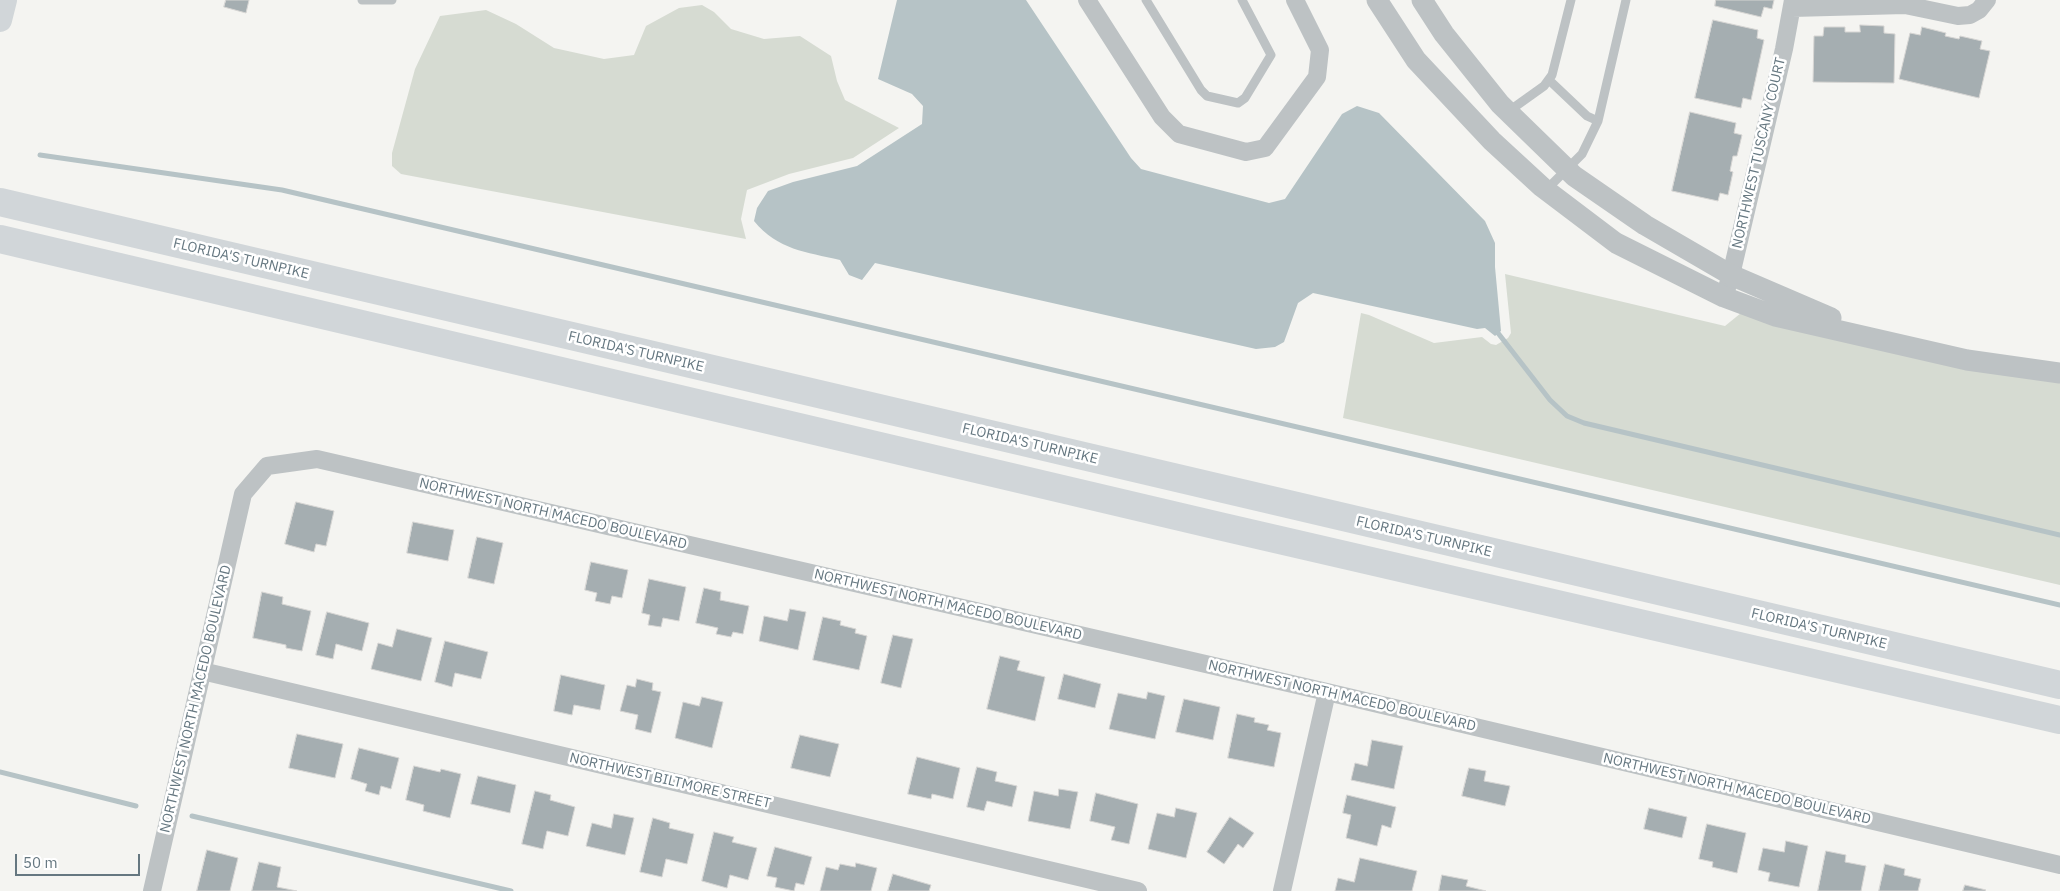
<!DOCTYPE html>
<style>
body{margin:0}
#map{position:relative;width:2060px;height:891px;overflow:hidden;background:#f4f4f1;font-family:"IBM Plex Sans",sans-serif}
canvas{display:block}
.scale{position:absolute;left:15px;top:854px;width:125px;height:22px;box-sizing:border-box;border:2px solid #657780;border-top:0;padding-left:6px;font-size:15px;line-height:18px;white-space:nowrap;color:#657780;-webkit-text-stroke:4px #fff;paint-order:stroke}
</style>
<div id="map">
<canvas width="2060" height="891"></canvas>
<div class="scale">50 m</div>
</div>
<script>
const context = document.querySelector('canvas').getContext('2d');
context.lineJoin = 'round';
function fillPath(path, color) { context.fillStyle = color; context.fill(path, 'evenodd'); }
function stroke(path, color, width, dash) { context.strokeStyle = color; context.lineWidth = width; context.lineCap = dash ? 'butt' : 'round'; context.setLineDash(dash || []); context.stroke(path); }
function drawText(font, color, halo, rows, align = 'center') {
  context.font = font + ' "IBM Plex Sans",sans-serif'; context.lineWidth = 5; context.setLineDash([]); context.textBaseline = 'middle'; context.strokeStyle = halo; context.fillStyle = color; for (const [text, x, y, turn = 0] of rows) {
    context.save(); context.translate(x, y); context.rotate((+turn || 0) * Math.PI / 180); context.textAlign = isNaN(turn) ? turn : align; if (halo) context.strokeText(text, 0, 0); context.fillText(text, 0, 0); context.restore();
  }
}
const green = new Path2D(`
 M702 5 714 12 731 29 764 39 800 36 831 56 837 81 845 100 899 128 853 158 789 174 747 190 741 219 746 239 401 174 392 166V153L415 69 440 16 486 10 516 24 554 48 604 59 634 55 646 26 679 8Z
 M1505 274 1725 326 1741 313 2060 382V585L1343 418 1361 313 1369 315 1434 343 1482 337 1491 344 1496 345 1508 338 1511 333Z`);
const water = new Path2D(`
 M897 0H1026L1131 158 1141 169 1269 203 1285 199 1342 114 1357 106 1379 113 1485 221 1495 243V267L1501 331 1495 336 1485 328 1477 329 1313 293 1298 303 1284 342 1275 347 1256 349 875 263 862 280 849 275 840 260C806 252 778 250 754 221L757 208 768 191 793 182 857 166 922 124 923 106 912 94 878 79Z`);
const stream = new Path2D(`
 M40 155 282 190 2060 605
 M1498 333 1550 400 1567 416 1584 423 2060 535
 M0 772 136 806
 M192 816 511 891`);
const building = new Path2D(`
 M226 0H249L246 13 224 7Z
 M1716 0H1774L1772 9 1764 7 1761 17 1715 6Z
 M1713 20 1758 30 1757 38 1764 40 1751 100 1743 98 1741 108 1695 98Z
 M1860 25 1884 26V33L1895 34 1894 83 1813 82 1814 36H1823L1824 27H1845V32H1860Z
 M1922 27 1946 33 1945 36 1959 39 1960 36 1982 41 1980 49 1990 51 1979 98 1899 79 1910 33 1920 35Z
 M1690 112 1736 123 1734 133 1742 135 1737 156H1733L1730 171 1733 172 1728 195 1720 193 1718 201 1672 191Z
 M296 502 334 511 326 546 316 544 314 552 285 544Z
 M413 522 454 530 448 561 407 553Z
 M477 537 503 543 494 584 468 578Z
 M591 562 628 570 622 598 612 596 610 604 595 601 597 593 585 590Z
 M649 579 686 587 679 621 663 618 661 627 648 625 650 615 642 613Z
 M704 588 721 592 720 600 749 606 743 634 733 632 731 637 716 634 718 628 696 623Z
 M262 592 283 597 282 604 311 611 302 651 286 648V645L253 638Z
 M790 609 806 612 798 650 759 641 764 616 787 621Z
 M327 612 369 623 362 651 336 644 333 659 316 655Z
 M823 617 841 621 840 625 856 629 855 633 867 636 859 670 813 660Z
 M397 629 432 638 421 681 371 669 378 643 392 647Z
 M893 635 913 639 901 688 881 683Z
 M445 641 488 652 481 679 455 673 452 687 435 682Z
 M1000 656 1020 661 1017 670 1045 677 1035 721 987 709Z
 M1064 674 1101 684 1095 708 1058 699Z
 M561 675 605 685 600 710 574 705 572 715 554 711Z
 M637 679 653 683 652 690 661 692 651 733 635 729 638 715 620 711 627 685 635 687Z
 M1148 692 1165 696 1155 739 1109 729 1118 693 1146 699Z
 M702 697 723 702 712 748 675 738 683 702 699 706Z
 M1184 699 1220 707 1213 740 1176 732Z
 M1237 714 1255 718 1254 722 1269 725 1267 730 1281 733 1274 767 1228 758Z
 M297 734 343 744 335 778 289 768Z
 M800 735 839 744 830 777 791 768Z
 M1372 740 1403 746 1394 789 1351 780 1355 763 1367 766Z
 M359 748 399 758 391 789 381 786 379 795 365 791 367 784 351 779Z
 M917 757 960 768 953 799 932 794 931 799 908 794Z
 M414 766 440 772 441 769 461 774 450 818 423 811 424 805 406 800Z
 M977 767 997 772 995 781 1017 786 1012 807 987 801 984 811 967 807Z
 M1469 768 1486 771 1484 781 1510 786 1505 806 1462 796Z
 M478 776 516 785 510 813 471 804Z
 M1059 789 1078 792 1070 829 1028 821 1034 791 1058 796Z
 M535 791 551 795 550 800 575 807 568 836 547 831 543 849 522 844Z
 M1096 793 1138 804 1129 844 1111 840 1115 827 1090 821Z
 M1347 795 1396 807 1391 828 1382 825 1377 846 1346 838 1351 815 1343 813Z
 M1176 808 1197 813 1186 858 1148 849 1157 813 1174 817Z
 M1649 808 1687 817 1682 838 1644 829Z
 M614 814 634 818 625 855 586 846 592 823 611 828Z
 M1230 817 1254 833 1243 848 1238 844 1224 864 1207 852Z
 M653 818 670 823 669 828 694 834 687 864 666 859 662 877 640 872Z
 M1707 824 1746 833 1737 873 1712 867 1713 862 1699 859Z
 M714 832 734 837 732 842 757 848 748 880 730 875 727 888 702 881Z
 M1786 841 1808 846 1799 887 1768 881 1770 873 1758 870 1763 848 1784 852Z
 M775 847 812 857 804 885 796 883 794 891 775 887 777 878 767 876Z
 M207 850 238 858 230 891H197Z
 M1826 851 1846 855 1845 862 1866 866 1861 891H1818Z
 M1360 858 1417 871 1412 891H1335L1338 878 1354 882Z
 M259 862 281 867 277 887 297 891H252Z
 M856 863 877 868 871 891H820L826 867 838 870 840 864 855 867Z
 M1885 864 1905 869 1904 875 1921 879 1918 891H1879Z
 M893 874 931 885 929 891H888Z
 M1442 875 1468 880 1466 886 1486 891H1439Z
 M1965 885 1986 890 1985 891H1963Z`);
const service = new Path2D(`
 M362 0H392
 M1146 0 1201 90 1207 96 1238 103 1245 98 1271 55 1242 0
 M1549 80 1587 116 1598 121
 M1509 111 1544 86 1552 75 1571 0
 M1546 190 1582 154 1598 121 1626 0`);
const minor = new Path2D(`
 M1087 0 1162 117 1179 134 1246 152 1265 148 1317 77 1320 50 1295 0
 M1792 8 1905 5 1958 16 1970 15 1979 10 1987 0
 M1724 297 1731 275 1784 49 1793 0
 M202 671 1138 891
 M152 891 243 494 267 466 317 459 1327 692 2060 865
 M1282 891 1327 692`);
const tertiary = new Path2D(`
 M1377 0 1416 60 1492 141 1542 187 1616 243 1724 297 1775 316 1967 360 2060 373
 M1422 0 1444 34 1500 104 1574 176 1645 225 1731 275 1831 318`);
const secondary = new Path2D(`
 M0 20 5 0`);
const motorway = new Path2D(`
 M0 202 2060 685
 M0 239 1219 526 2060 720`);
const streetNames = [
 ["NORTHWEST TUSCANY COURT",1759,153,-77],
 ["FLORIDA'S TURNPIKE",241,259,13],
 ["FLORIDA'S TURNPIKE",636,352,13],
 ["FLORIDA'S TURNPIKE",1030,444,13],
 ["NORTHWEST NORTH MACEDO BOULEVARD",553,514,13],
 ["FLORIDA'S TURNPIKE",1424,537,13],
 ["NORTHWEST NORTH MACEDO BOULEVARD",948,605,13],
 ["FLORIDA'S TURNPIKE",1819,629,13],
 ["NORTHWEST NORTH MACEDO BOULEVARD",1342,696,13],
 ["NORTHWEST NORTH MACEDO BOULEVARD",196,699,-77],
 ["NORTHWEST BILTMORE STREET",670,781,13],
 ["NORTHWEST NORTH MACEDO BOULEVARD",1737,789,13]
];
fillPath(green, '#d6dbd2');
fillPath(water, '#b6c3c6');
stroke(stream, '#b6c3c6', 5);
fillPath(building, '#a5aeb1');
stroke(building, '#d6d5d3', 1);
stroke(service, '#bdc2c4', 9);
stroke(minor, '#bdc2c4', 18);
stroke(tertiary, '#bdc2c4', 21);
stroke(secondary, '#d1d6d9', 24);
stroke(motorway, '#d1d6d9', 28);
drawText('14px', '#657780', '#fff', streetNames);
</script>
